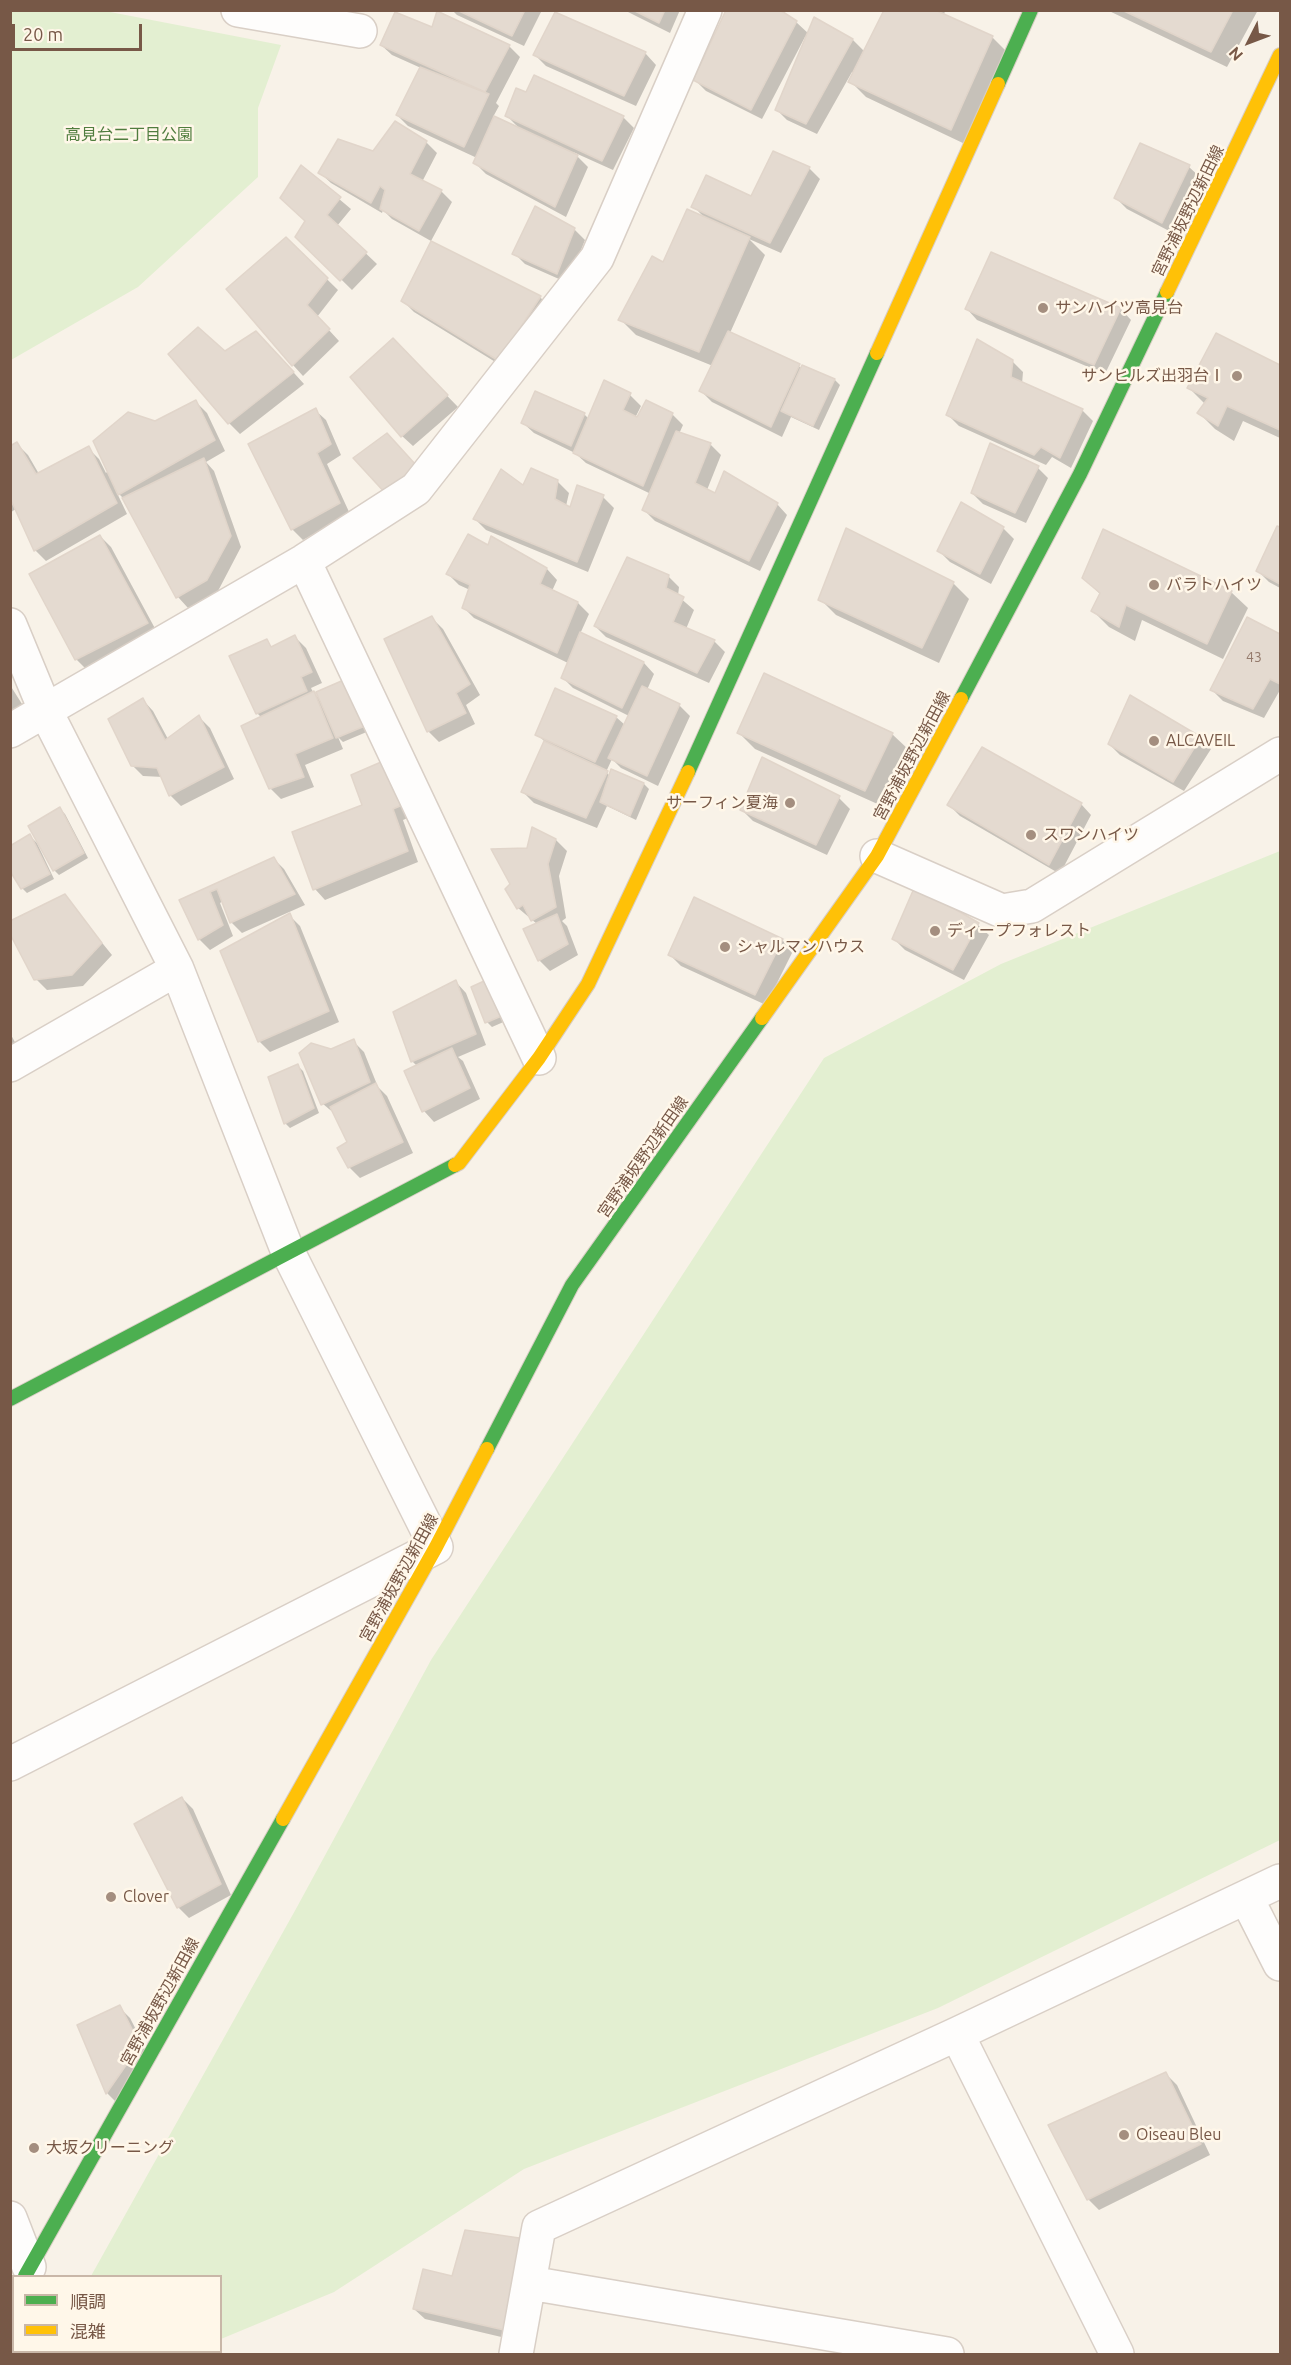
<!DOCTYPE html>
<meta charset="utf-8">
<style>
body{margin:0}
#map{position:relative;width:1291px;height:2365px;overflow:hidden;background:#f8f2e8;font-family:Ubuntu,"Noto Sans JP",sans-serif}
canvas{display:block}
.frame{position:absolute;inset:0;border:12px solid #775847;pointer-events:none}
.legend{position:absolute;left:12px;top:2275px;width:210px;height:78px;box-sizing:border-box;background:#fff7e9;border:2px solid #c9b7a8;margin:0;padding:8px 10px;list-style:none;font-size:18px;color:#775847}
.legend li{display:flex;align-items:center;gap:12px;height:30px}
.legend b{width:30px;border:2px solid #c9b7a8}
.north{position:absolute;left:1219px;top:12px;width:60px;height:60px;-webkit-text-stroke:4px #fff7e9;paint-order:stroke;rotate:228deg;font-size:16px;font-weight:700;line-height:24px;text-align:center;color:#775847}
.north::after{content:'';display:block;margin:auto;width:21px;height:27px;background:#775847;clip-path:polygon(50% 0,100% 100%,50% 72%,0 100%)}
.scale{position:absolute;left:12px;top:24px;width:130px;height:27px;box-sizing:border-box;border:3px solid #775847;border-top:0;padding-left:8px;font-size:18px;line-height:21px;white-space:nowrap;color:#775847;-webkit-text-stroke:4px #fff7e9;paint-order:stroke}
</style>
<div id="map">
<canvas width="1291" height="2365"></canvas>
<div class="frame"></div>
<ul class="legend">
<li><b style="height:8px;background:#4caf50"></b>順調</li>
<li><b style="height:8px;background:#ffc107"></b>混雑</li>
</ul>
<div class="north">N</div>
<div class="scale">20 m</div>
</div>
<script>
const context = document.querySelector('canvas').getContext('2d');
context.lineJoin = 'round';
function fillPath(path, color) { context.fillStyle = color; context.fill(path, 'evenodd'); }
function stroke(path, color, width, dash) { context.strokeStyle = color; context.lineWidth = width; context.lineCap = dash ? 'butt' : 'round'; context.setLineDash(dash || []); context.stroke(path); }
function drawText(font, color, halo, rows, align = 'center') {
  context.font = font + ' Ubuntu,"Noto Sans JP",sans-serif'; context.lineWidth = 5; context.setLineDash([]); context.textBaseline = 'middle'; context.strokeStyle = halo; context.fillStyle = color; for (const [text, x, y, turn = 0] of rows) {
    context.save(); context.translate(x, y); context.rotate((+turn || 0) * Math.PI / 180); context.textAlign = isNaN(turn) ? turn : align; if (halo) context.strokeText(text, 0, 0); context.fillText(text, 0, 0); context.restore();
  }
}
const green = new Path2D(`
 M11 10 105 11 281 45 258 108V177L138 287 11 360Z
 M1280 851V1840L938 2008 524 2169 334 2292 221 2339 220 2276H91L297 1907 431 1660 824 1058 1001 964Z
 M49 2352H189L182 2354H47Z`);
const shadow = new Path2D(`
 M452 10H542L524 46 457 15Z
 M624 10H680L670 33Z
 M886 10H945L944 16 992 37 1008 53 967 145 866 97 850 81 854 73 852 72 817 134 787 120 776 109 807 38 805 37 762 119 706 91 695 80 796 22 809 34 815 19 853 40 865 52Z
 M1107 10H1258L1227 67Z
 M556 14 646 54 656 65 636 106 546 66 535 55Z
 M433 28 509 46 520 57 496 103 499 106 493 117 520 129 506 115 623 117 634 128 613 170 573 152 588 167 566 217 486 174 475 163 477 158 408 126 397 115 421 68 392 55 381 45Z
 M426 142 437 153 422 182 441 191 452 202 431 241 392 219 383 210 382 213 331 183 320 173 374 153Z
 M1140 145 1189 167 1200 177 1173 233 1127 209 1116 198Z
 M301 167 351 209 337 226 377 264 352 290 297 236 307 221Z
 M809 168 820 179 781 253 749 239 765 255 730 333 802 368 835 380 840 385 819 430 791 417 782 437 712 402 701 391 713 366 636 335 620 319 663 264 705 218 693 206 752 197Z
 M574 229 585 240 568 283 525 264 514 253Z
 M286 239 338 290 317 317 339 341 303 376 293 365Z
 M992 254 1121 309 1131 320 1105 374 977 320 967 309Z
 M540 297 550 308 510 371 414 312 403 301Z
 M1216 335 1280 366V438L1243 421 1234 441 1215 429 1199 413 1205 404 1189 388Z
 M393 340 458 407 413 446 402 436Z
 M267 343 304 384 240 434 229 423 225 353Z
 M1012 361 1023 372 1022 384 1082 410 1093 421 1071 468 1052 457 1046 465 959 426 948 415Z
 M630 395 641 406 634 420 672 414 683 425 679 434 710 444 721 455 707 490 716 495 777 504 787 515 760 571 655 521 644 510 651 494 586 463 575 453 534 433 523 423 584 414 589 419Z
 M196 402 207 413 225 451 206 462 214 471 241 547 218 591 188 608 178 597 124 499 116 491 127 514 46 561 35 550 17 508 10 513V448L17 444 28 455 39 474 88 448 99 459 106 473 155 422Z
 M315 410 326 420 341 455 327 464 350 514 303 540 292 529Z
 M1038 468 1048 478 1026 523 983 504 972 493Z
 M558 482 569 493 566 506 571 509 603 497 614 508 588 572 486 530 475 519 524 488Z
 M1003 528 1014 539 991 584 950 562 939 551Z
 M1278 528 1280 529V588L1269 582 1258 571Z
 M1104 531 1231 592 1248 608 1223 659 1142 620 1135 641 1109 627 1093 611 1101 595 1084 578Z
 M100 536 111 547 158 634 87 670 76 659Z
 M492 538 547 569 557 580 552 591 578 603 589 614 580 634 644 663 654 674 647 690 679 705 690 716 658 786 621 768 612 759 606 772 610 776 644 784 649 789 636 820 607 806 597 828 534 803 523 792 545 742 537 734 616 717 625 725 629 716 573 688 562 677 568 663 474 618 463 607 470 590 459 585 448 574 489 547Z
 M668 576 679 587 678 596 694 610 686 629 714 641 725 652 709 683 606 637 595 626Z
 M953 583 969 599 939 663 836 615 820 599Z
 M432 618 443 629 480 695 466 705 475 724 439 742 428 731Z
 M1247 619 1280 636V690L1264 718 1223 701 1212 690Z
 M295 637 306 648 322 683 311 688 313 692 322 701 376 728 343 742 338 737 343 749 305 765 314 787 281 799 270 788 262 718 257 713 267 641 273 648Z
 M10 685 22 704 10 712Z
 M1131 697 1200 739 1211 749 1184 791 1120 755 1109 744Z
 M143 700 153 711 168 739 199 717 210 728 234 779 181 806 170 795 163 777 143 776 132 765Z
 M739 733 892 734 909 750 882 806 755 749Z
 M763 759 839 798 850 809 827 855 753 821 742 810Z
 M353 776 419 813 403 820 418 862 325 900 315 889 364 806Z
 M1081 804 1091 815 1060 874 960 816 949 805Z
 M60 809 65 814 88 858 59 875 54 870Z
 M533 829 556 840 567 851 559 876 566 918 562 921 567 926 578 955 550 971 539 960 537 924 518 908 512 885 528 850Z
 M30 836 37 843 54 879 27 893 22 888Z
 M273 858 284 869 305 905 242 933 231 922 223 901 220 903 233 936 210 950 199 939 181 900Z
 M64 896 112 955 83 986 47 990 36 979Z
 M289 915 300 926 339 1022 270 1052 259 1041Z
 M978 925 989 935 964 980 905 950 894 939Z
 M782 940 793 951 766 1005 681 966 670 955Z
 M456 982 466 993 486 1045 458 1057 463 1061 480 1099 434 1122 424 1111 406 1071 417 1066 412 1061Z
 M473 988 515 1017 492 1027 487 1022Z
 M10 1033 17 1046 10 1049Z
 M353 1041 364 1052 378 1087 387 1096 413 1153 360 1178 349 1167V1143L335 1114 323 1104 331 1050Z
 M298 1066 303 1071 319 1113 290 1128 285 1123Z
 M182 1798 193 1809 231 1895 189 1918 178 1907Z
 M119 2007 130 2018 150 2057 117 2103 107 2093 79 2026Z
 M1166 2074 1177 2085 1210 2155 1099 2210 1088 2199Z
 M454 2277 514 2340 425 2319 414 2309Z`);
const building = new Path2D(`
 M457 10H525L512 36Z
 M633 10H665L659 23Z
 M726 10H780L797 21 751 110 693 80Z
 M884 10H935L993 36 951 130 848 82Z
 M1122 10H1233L1211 52Z
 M437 11 510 45 485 92 380 45 395 12 432 27Z
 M555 12 646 52 624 96 533 55Z
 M814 17 853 39 806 124 775 110Z
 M420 67 489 94 464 147 396 115Z
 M534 75 624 116 602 161 505 116 516 88 526 92Z
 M494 116 578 155 555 207 473 163Z
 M395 121 427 141 410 174 442 190 419 231 380 209 385 190 380 186 371 203 318 173 338 139 373 151Z
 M1140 143 1190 165 1162 223 1114 198Z
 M773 151 810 167 770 243 691 207 706 175 751 196Z
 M301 165 341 197 327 215 367 252 340 281 295 237 305 221 280 198Z
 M535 206 575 228 557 274 512 254Z
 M687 209 750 237 699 352 618 320 652 256 663 262Z
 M286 237 328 278 307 305 330 329 292 366 226 289Z
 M431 241 541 296 499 361 401 301Z
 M991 252 1121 308 1094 365 965 309Z
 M198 327 225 351 256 331 294 372 228 424 168 354Z
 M728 331 800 364 771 427 699 391Z
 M1216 333 1280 365V430L1227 406 1218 426 1197 413 1208 398 1187 388Z
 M393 338 448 395 401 437 350 377Z
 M977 339 1013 360 1011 377 1083 409 1060 458 1041 447 1034 455 946 415Z
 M802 365 835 379 813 426 781 411Z
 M604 380 631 393 623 410 637 417 646 400 673 413 643 486 573 453Z
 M535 391 585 413 571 446 521 423Z
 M196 400 215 440 118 495 93 441 128 412 155 421Z
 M316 408 331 444 317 453 340 503 291 530 248 444Z
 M676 431 711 443 695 483 715 493 724 471 778 503 749 561 642 510Z
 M387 433 416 465 387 495 353 458Z
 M17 442 36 474 89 446 117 503 34 551 10 498V446Z
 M990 443 1039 466 1015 513 971 493Z
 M204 458 231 536 207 580 176 598 122 498Z
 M531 468 558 480 555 499 570 507 577 485 604 495 577 562 473 519 501 469 523 485Z
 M961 502 1004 527 980 574 937 551Z
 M1277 526 1280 527V584L1256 571Z
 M846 528 954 582 922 648 818 600Z
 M1103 529 1232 591 1207 644 1126 605 1119 627 1091 611 1100 593 1082 578Z
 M468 534 488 545 491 536 547 568 540 584 578 602 557 653 462 608 470 585 446 574Z
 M100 535 148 623 75 660 29 574Z
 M627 557 669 575 666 588 684 597 673 622 715 640 697 673 594 626Z
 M432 616 470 684 456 693 466 713 427 732 384 639Z
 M1247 617 1280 634V684L1270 679 1253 709 1210 690Z
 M580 632 644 662 622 708 561 678Z
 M295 635 312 672 301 677 307 691 256 714 229 656 267 639 271 647Z
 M764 673 893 733 865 791 737 733Z
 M353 676 372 723 336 738 316 692Z
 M642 686 680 704 647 776 608 758Z
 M555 688 617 716 595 762 535 735Z
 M314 691 333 738 295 754 304 777 269 789 241 726Z
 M1130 695 1201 737 1173 782 1108 744Z
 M143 698 165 740 199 715 224 767 169 796 157 768 131 766 108 719Z
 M544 741 608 771 586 818 521 792Z
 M982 747 1082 803 1049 865 947 805Z
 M762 757 840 796 816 845 740 810Z
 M388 759 409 802 393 809 408 851 313 890 292 832 362 805 351 775Z
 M611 769 644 783 630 816 600 802Z
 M60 807 84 853 53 871 28 826Z
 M532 827 556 839 548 864 556 907 531 921 523 905 517 909 505 889 510 884 491 849 527 848Z
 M30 834 50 874 21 889 10 871V846Z
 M274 857 295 894 230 923 217 889 210 892 223 925 198 940 179 900Z
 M915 886 979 923 953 970 892 939Z
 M65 894 102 943 72 975 34 980 10 934V921Z
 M694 897 783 939 755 995 668 955Z
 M290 913 329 1011 258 1042 220 951Z
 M557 914 568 944 538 961 523 929Z
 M495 976 511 1012 485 1023 471 987Z
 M456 980 476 1034 411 1062 393 1012Z
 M354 1039 370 1082 321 1105 299 1053 311 1043 331 1049Z
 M452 1048 470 1088 422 1112 404 1071Z
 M298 1064 314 1108 284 1124 268 1077Z
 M376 1083 403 1142 348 1168 337 1148 347 1142 330 1107Z
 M182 1797 221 1884 177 1908 134 1824Z
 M120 2005 140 2045 106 2094 77 2025Z
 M1166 2072 1201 2144 1087 2200 1048 2125Z
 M465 2230 526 2239 504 2330 413 2309 423 2269 452 2276Z`);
const street = new Path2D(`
 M238 10 360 31
 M304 561 539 1058
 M10 625 46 712 177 969 288 1252 436 1547 10 1764
 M10 731 304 561 416 489 597 258 705 10
 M877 856 1002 911 1032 906 1280 754
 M10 1065 177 969
 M1247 1899 1280 1964
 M957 2034 1117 2354
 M10 2218 29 2267
 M530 2283 947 2354
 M516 2354 539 2227 957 2034 1280 1881`);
const fast = new Path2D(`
 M998 84 1031 10
 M961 699 1080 474 1167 292
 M688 772 877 353
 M10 1399 455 1165
 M487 1449 572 1285 762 1018
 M25 2276 283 1819`);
const slow = new Path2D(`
 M1167 292 1280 55
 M877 353 998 84
 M762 1018 877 856 961 699
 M455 1165 459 1163 539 1058 588 984 688 772
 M283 1819 436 1547 487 1449
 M10 2307 14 2300`);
const markers = [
 [1043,308,6,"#a48e7f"],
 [1237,376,6,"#a48e7f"],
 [1154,585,6,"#a48e7f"],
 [1154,741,6,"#a48e7f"],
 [790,803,6,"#a48e7f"],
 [1031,835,6,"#a48e7f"],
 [935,931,6,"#a48e7f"],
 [725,947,6,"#a48e7f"],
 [111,1897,6,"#a48e7f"],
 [1124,2135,6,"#a48e7f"],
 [34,2148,6,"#a48e7f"]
];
const numberNames = [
 ["43",1254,657]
];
const parkNames = [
 ["高見台二丁目公園",129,135]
];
const streetNames = [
 ["宮野浦坂野辺新田線",1188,211,-64],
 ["宮野浦坂野辺新田線",912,756,-62],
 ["宮野浦坂野辺新田線",643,1157,-55],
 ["宮野浦坂野辺新田線",399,1578,-61],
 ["宮野浦坂野辺新田線",160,2002,-61]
];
const poiNames = [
 ["サンハイツ高見台",1055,308],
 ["サンヒルズ出羽台Ⅰ",1225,376,"right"],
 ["バラトハイツ",1166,585],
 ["ALCAVEIL",1166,741],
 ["サーフィン夏海",778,803,"right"],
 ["スワンハイツ",1043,835],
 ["ディープフォレスト",947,931],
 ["シャルマンハウス",737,947],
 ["Clover",123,1897],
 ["Oiseau Bleu",1136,2135],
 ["大坂クリーニング",46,2148]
];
fillPath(green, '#e3efd1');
fillPath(shadow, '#0003');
fillPath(building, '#e4dad0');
stroke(building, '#e1d5ca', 1.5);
stroke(street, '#d9cfc6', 36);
stroke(fast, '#d8cec4', 16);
stroke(slow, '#d8cec4', 16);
stroke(street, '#fefdfc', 33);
stroke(fast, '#4caf50', 14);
stroke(slow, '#ffc107', 14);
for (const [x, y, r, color] of markers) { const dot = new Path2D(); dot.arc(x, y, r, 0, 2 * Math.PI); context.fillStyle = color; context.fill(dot); stroke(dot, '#fff7e9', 2); }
drawText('14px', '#947a6c', null, numberNames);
drawText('16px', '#507d3e', '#fff7e9', parkNames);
drawText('16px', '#775847', '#fff7e9', streetNames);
drawText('16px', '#775847', '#fff7e9', poiNames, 'left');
</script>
